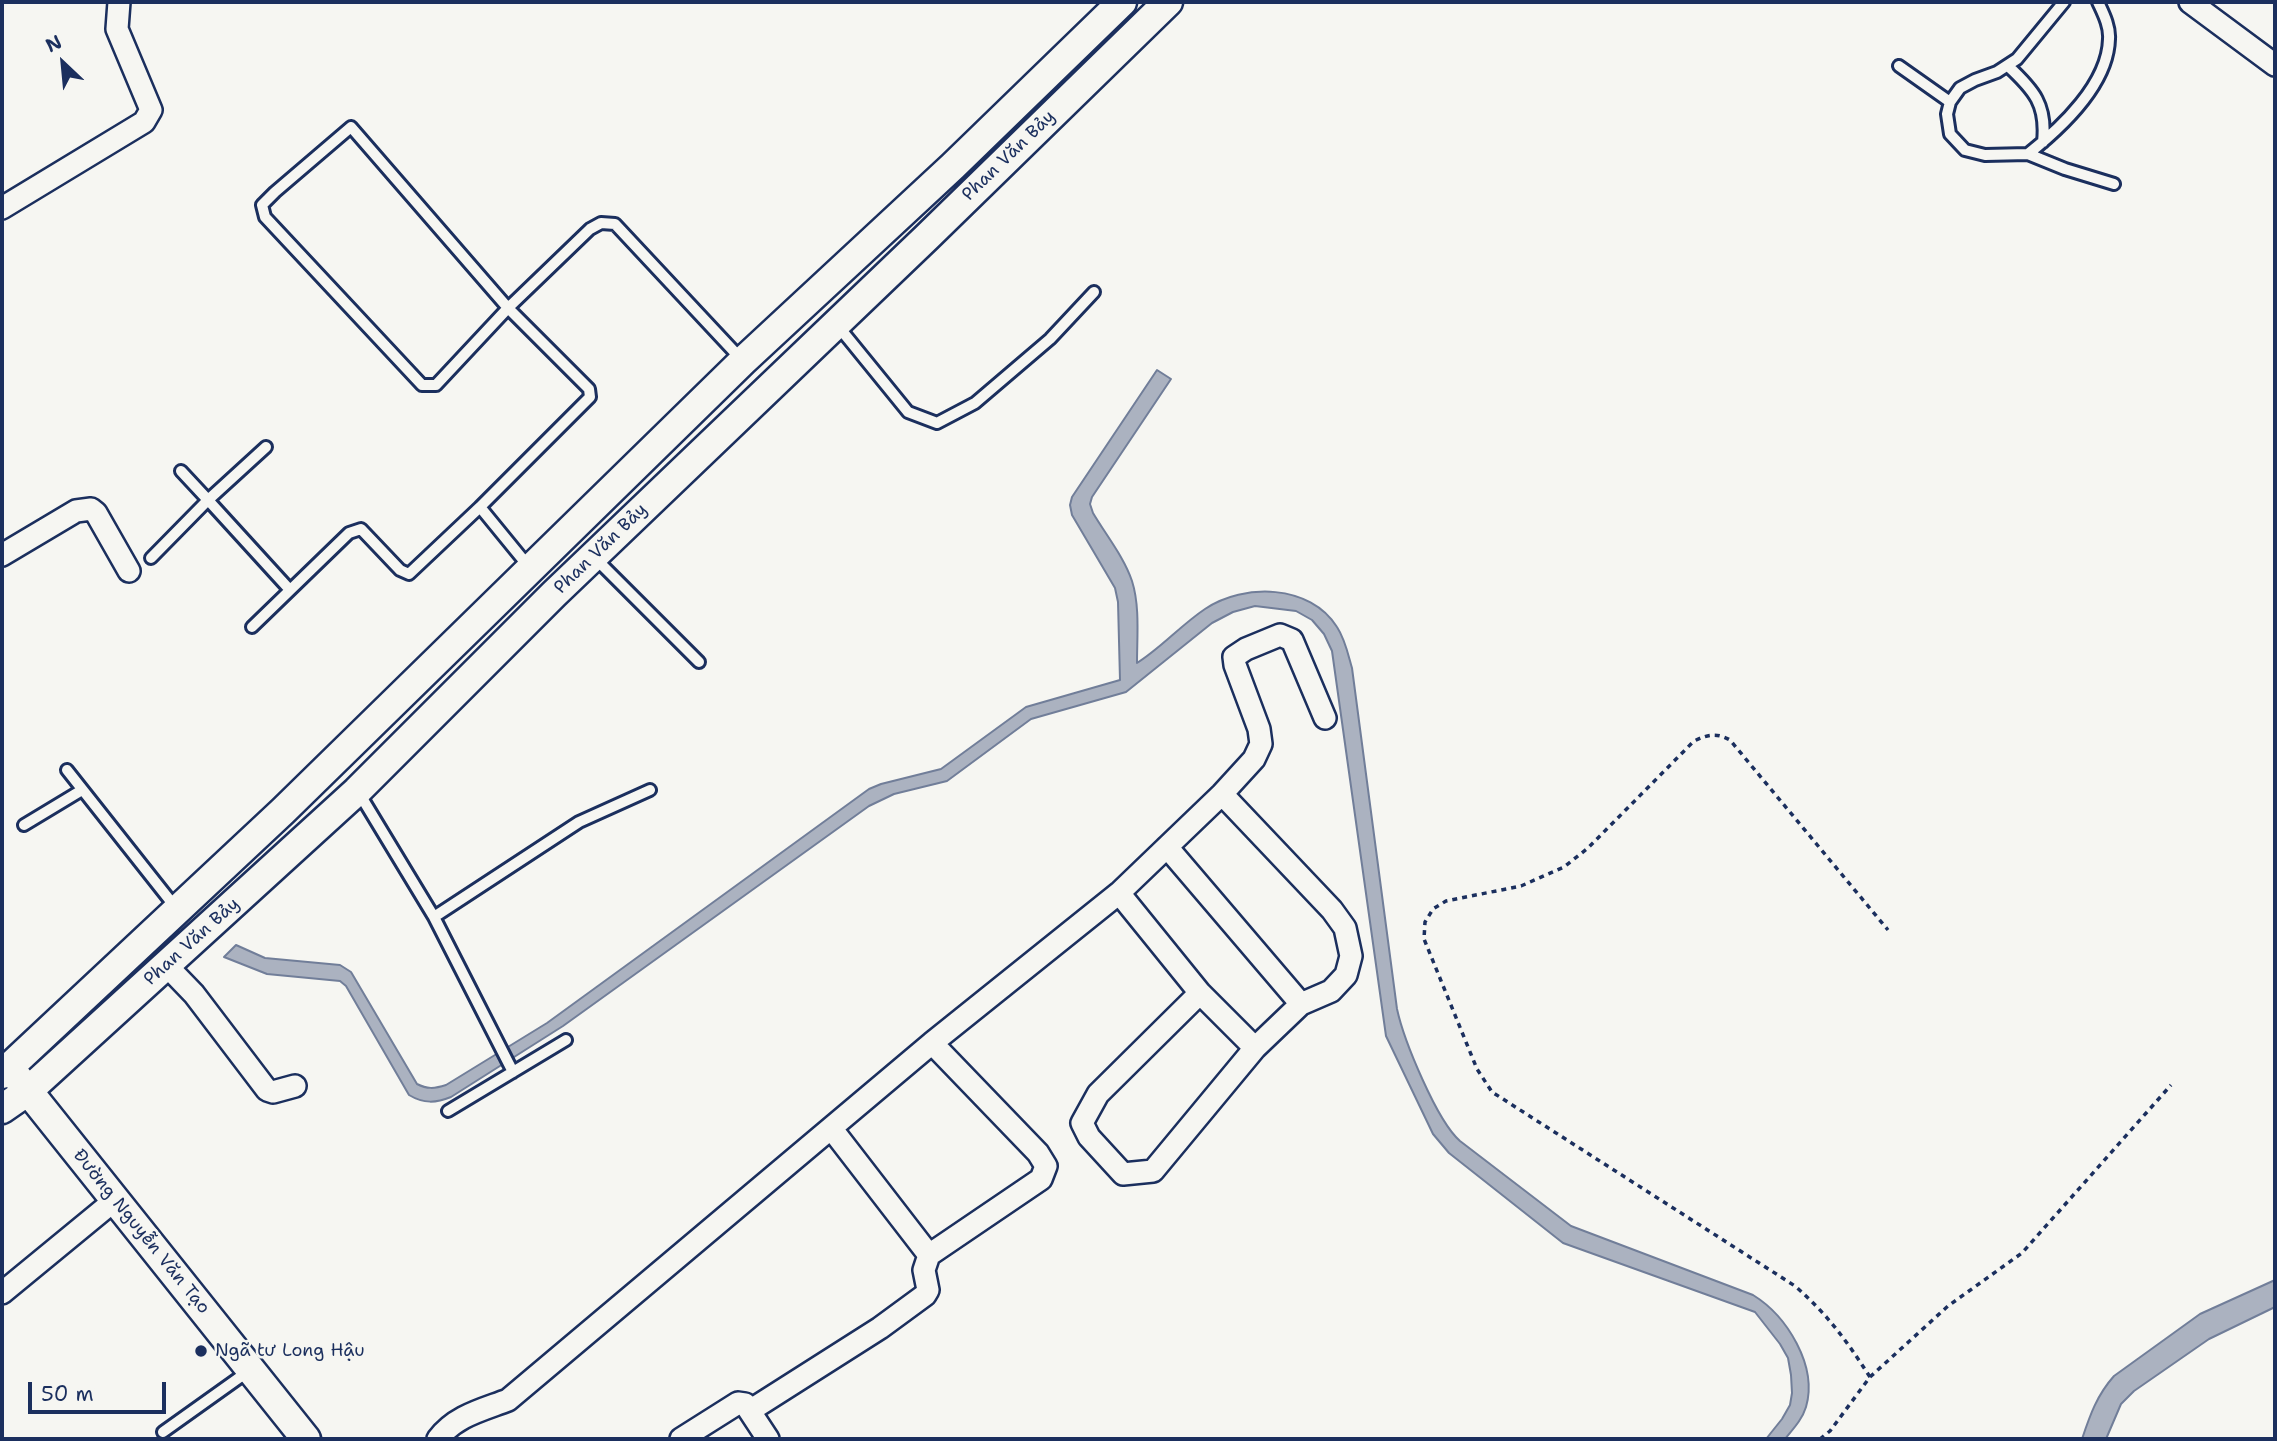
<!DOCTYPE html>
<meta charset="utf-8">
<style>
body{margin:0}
#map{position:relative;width:2277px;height:1441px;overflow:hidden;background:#f6f6f2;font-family:"Shantell Sans",sans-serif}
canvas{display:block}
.frame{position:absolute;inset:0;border:4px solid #1b2f5e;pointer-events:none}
.north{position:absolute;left:28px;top:28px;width:70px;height:70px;-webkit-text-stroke:5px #f6f6f2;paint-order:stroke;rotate:334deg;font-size:19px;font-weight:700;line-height:28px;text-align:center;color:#1b2f5e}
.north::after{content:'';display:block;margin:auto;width:24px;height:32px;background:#1b2f5e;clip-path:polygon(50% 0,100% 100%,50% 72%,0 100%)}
.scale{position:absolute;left:28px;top:1382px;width:138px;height:32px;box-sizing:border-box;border:4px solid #1b2f5e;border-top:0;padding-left:9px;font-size:21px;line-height:24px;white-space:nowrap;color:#1b2f5e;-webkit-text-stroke:5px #f6f6f2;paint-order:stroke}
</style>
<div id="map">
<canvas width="2277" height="1441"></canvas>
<div class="frame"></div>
<div class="north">N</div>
<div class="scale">50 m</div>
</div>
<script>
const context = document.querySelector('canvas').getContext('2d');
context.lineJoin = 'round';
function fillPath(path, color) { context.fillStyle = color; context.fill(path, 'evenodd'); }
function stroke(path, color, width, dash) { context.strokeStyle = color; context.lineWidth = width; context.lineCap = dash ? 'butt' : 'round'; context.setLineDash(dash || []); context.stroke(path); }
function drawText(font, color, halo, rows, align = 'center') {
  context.font = font + ' "Shantell Sans",sans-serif'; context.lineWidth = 5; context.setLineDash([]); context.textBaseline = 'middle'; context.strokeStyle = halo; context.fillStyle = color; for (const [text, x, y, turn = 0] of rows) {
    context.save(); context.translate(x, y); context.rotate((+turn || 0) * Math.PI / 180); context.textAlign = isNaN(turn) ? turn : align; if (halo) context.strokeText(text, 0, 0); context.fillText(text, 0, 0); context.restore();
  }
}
const water = new Path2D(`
 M1157 370 1171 379 1092 497 1090 504 1093 513C1106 535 1124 557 1132 581 1140 606 1137 637 1137 663 1161 648 1181 625 1205 609 1244 583 1310 584 1337 627 1345 639 1348 654 1352 668L1397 1009C1404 1041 1437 1121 1460 1141L1571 1226 1753 1295C1787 1316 1818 1366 1806 1407 1802 1420 1793 1429 1785 1439H1766L1782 1419 1790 1405 1792 1393 1791 1375 1788 1358 1780 1344 1755 1312 1563 1243 1449 1153 1433 1134 1386 1036 1332 651 1324 634 1312 620 1296 611 1255 606 1233 612 1212 623 1126 692 1031 719 947 781 894 794 869 806 563 1026 451 1097C436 1103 424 1104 409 1095L346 986 340 981 267 974 224 957 236 945 265 958 340 965 351 972 417 1084C427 1089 434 1089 446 1085L547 1023 869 789 881 784 941 769 1026 707 1120 680 1118 602 1115 588 1072 515 1070 505 1072 497Z
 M2275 1280V1307L2209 1339 2134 1391 2121 1404 2106 1439H2082C2090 1415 2097 1395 2114 1376L2200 1314Z`);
const path = new Path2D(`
 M1870 1377 1948 1306 2022 1253 2171 1085
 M1820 1439 1830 1431 1870 1377C1846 1340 1829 1316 1795 1286L1492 1092 1477 1069 1424 939 1425 922 1433 909 1446 901 1521 886 1564 867 1588 848 1694 741C1707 735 1716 732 1730 740L1888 930`);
const service = new Path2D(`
 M2064 2 2017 59 1997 72 1975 80 1960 88 1950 102 1947 114 1950 134 1965 150 1985 155 2028 154 2065 169 2114 184
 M1899 66 1950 102
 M2008 66C2034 90 2047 105 2043 142
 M2028 154C2061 128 2108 84 2109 39 2110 26 2103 13 2098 2
 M838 326 908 412 937 423 975 403 1050 339 1094 292
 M266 447 208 500 290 590
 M594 557 699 662
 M151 558 208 500 181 471
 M529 567 480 507 590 397 589 389 508 308 351 127 275 192 262 205 265 217 422 385H436L508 308 590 229 601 223 615 224 742 360
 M252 627 349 533 361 529 400 570 409 574 480 507
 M67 770 176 908
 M359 793 434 917 513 1072
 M24 825 82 790
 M434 917 579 822 650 790
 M448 1111 566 1040
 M163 1432 250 1370`);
const minor = new Path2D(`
 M2190 2 2275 65
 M2 208 144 122 151 110 117 29 119 2
 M2 555 76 511 91 509 96 513 129 571
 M1167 847 1301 1004
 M1119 893 1200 993 1255 1048 1301 1004 1331 991 1346 975 1351 956 1345 928 1332 910 1222 794
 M166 965 194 994 267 1090 273 1092 295 1086
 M1200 993 1098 1094 1082 1123 1089 1137 1123 1174 1153 1171 1255 1048
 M831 1128 929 1255
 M2 1293 115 1200
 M751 1410 880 1328 925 1295 928 1290 924 1270 929 1255 1041 1179 1046 1166 1038 1153 932 1043
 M438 1439C455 1416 482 1410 508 1400L932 1043 1119 893 1222 794 1254 759 1261 744 1259 729 1235 665 1234 657 1246 649 1280 635 1292 640 1325 718
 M681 1439 738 1403 745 1404 768 1439`);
const secondary = new Path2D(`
 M2 1074 283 811 743 361 953 166 1122 2
 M17 1077 306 1439
 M2 1109 28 1091 357 791 554 594 927 237 1168 2`);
const markers = [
 [201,1351,7,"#1b2f5e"]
];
const streetNames = [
 ["Phan Văn Bảy",1009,156,-44],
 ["Phan Văn Bảy",601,549,-44],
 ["Phan Văn Bảy",192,942,-42],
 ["Đường Nguyễn Văn Tạo",141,1232,51]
];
const poiNames = [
 ["Ngã tư Long Hậu",215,1351]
];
fillPath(water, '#abb2c0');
stroke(water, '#717e99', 2);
stroke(service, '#1b2f5e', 16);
stroke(minor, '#1b2f5e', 26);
stroke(secondary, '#1b2f5e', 33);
stroke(path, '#1b2f5e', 3.5, [5, 5]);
stroke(service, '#f6f6f2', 10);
stroke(minor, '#f6f6f2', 21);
stroke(secondary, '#f6f6f2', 28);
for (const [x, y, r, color] of markers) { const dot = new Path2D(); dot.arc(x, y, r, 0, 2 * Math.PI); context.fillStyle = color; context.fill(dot); stroke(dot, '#f6f6f2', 2.5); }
drawText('18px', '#1b2f5e', '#f6f6f2', streetNames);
drawText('18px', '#1b2f5e', '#f6f6f2', poiNames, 'left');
</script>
